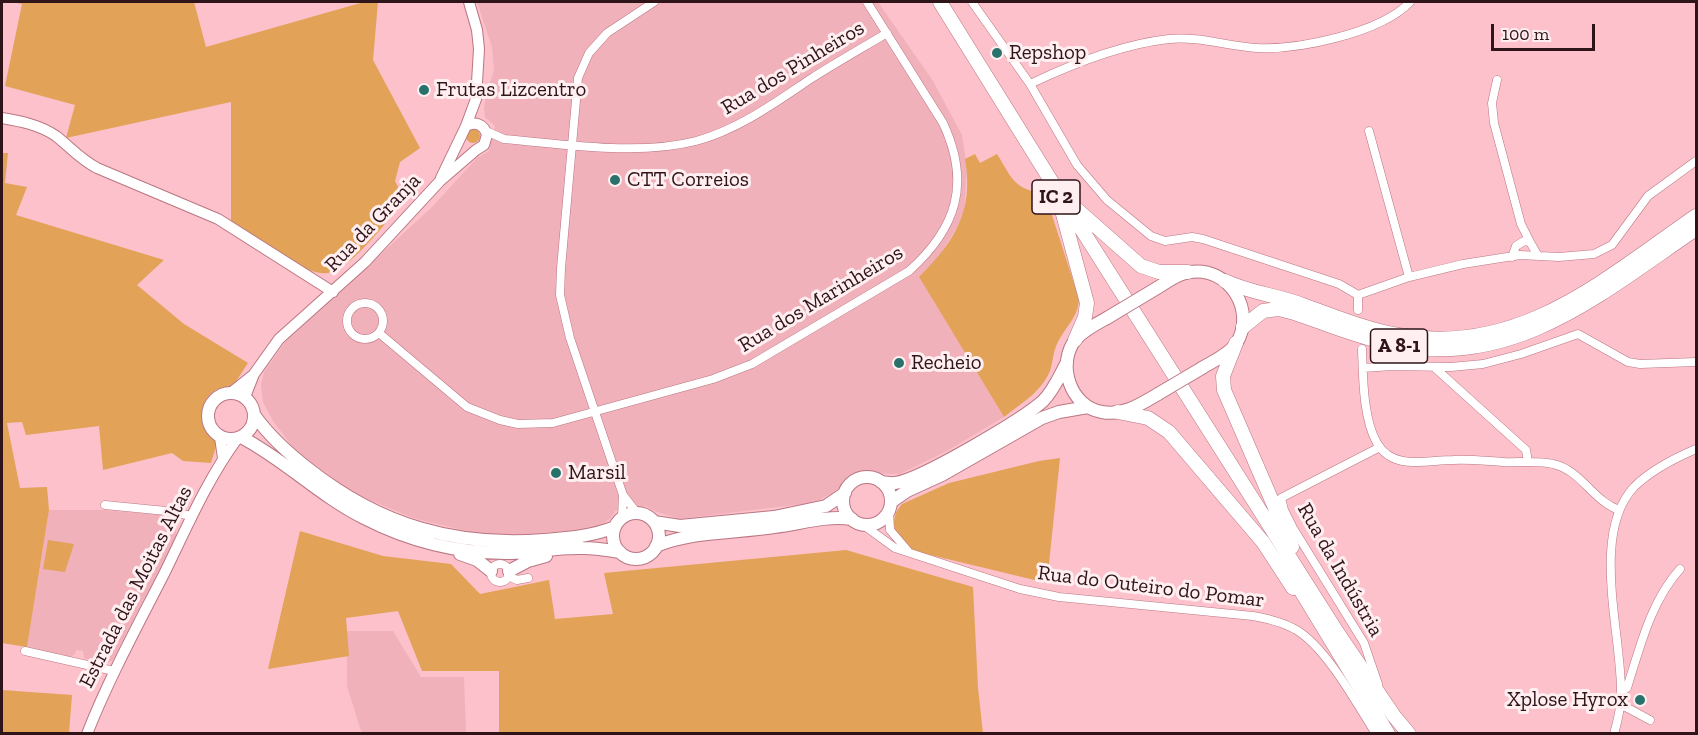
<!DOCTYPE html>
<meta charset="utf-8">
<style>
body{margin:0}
#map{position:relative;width:1698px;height:735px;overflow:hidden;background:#fcc1ca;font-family:"Zilla Slab",serif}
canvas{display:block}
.frame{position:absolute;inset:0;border:3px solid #2f141a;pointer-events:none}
.scale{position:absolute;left:1491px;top:24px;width:104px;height:27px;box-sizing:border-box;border:3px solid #2f141a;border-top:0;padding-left:8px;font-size:18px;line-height:21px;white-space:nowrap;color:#2f141a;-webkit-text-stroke:4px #ffeff1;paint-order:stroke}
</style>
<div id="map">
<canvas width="1698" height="735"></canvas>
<div class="frame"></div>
<div class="scale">100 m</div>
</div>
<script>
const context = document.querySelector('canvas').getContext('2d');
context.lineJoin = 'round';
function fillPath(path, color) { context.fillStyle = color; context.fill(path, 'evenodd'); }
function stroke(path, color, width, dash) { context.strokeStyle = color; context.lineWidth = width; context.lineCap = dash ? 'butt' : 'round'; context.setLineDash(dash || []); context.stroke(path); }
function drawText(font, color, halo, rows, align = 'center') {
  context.font = font + ' "Zilla Slab",serif'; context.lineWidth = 6; context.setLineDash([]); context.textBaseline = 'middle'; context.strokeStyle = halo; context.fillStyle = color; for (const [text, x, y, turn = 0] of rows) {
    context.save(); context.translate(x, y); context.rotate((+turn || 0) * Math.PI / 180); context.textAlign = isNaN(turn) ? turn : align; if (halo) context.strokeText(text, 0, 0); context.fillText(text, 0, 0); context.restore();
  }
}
const built = new Path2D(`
 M477 2H878L933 81 962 135 967 167 964 216 938 258 919 277 1004 417 947 451 900 474 859 473 831 494 819 500 803 504 679 519 657 512 645 506 615 511 611 518 602 524 577 530 529 534 496 535 470 532 413 518 353 493 294 449 273 421 263 402 261 385 264 372 286 341 431 208 477 158 489 151 495 126 485 117 484 109 486 94 494 71 492 47Z
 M49 510H104L163 515 170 517 176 523V537L117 654 113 660 107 663 86 659 84 658 83 651 76 650 75 654 71 657 27 647Z
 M347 631H393L421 677H464L466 733H364L361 731 347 686Z`);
const green = new Path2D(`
 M12 2H194L206 47 364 2H378L373 60 420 148 400 162 395 181 405 200C388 219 353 268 328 273 321 274 315 272 309 270L231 223V102L66 138 75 105 5 86 22 4Z
 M466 136a7 7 0 1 1 14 0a7 7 0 1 1-14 0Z
 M2 153H8L5 183 27 187 16 215 164 260 137 285 184 324 248 363 233 386C198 388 195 418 218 440L211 463 183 461 172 453 103 470 99 426 26 435 22 422 7 423 20 488 47 487 49 510 27 647 2 643Z
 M975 154 980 163 997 154C1011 176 1012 187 1039 193L1051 212 1079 299C1078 318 1065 327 1057 344 1053 352 1053 362 1050 371 1041 392 1022 403 1004 417L919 277C955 241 974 211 965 159Z
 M1060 458 1047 583 914 551C896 539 886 522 902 504L949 483 1039 461Z
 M300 531 383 556 451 564 480 594 549 580 555 619 613 614 604 573 846 550 973 587 978 688 983 733H499V671H422L398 611 346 618 349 656 268 669Z
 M48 540 74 544 65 572 43 569Z
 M2 690 72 695 69 733H2Z`);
const street = new Path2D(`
 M972 2 1030 84 1077 165 1107 200 1151 236 1165 241 1192 237 1203 239 1339 284 1358 295 1409 277 1463 264 1520 255 1559 257 1594 254 1612 245 1648 196 1696 161
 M1497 80 1492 103 1494 123 1521 224 1530 242
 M1030 84C1072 64 1123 44 1169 39 1198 36 1227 46 1256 48 1298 50 1381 33 1410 2
 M486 131 504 139C564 144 638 156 696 141 738 130 776 102 812 78 837 62 862 48 887 33
 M1369 131 1409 277
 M1512 257 1516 246 1524 241 1530 242 1538 256
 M1358 295V310
 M347 321a18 18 0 1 1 36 0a18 18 0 1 1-36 0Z
 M379 333 467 407 500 420 518 424 553 423 713 379 752 364 909 271C957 228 971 183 943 123L867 2
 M1362 349C1363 377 1363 419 1377 443 1393 471 1427 460 1453 460 1469 459 1486 461 1503 462 1519 463 1537 460 1553 464 1581 470 1593 501 1619 510
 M1434 367 1526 450 1528 462
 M1363 368 1392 366 1451 367 1483 364 1521 354 1578 334 1628 362 1640 364 1696 362
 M105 505 166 511 192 516
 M889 510 890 530 908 551
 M637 513 623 495 570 338 560 295 561 268 578 78 589 53 607 33 654 2
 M622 518 623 495
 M862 524 895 548 1020 589 1059 597 1253 616C1270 619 1287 623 1301 633 1329 653 1357 704 1376 734
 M491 573a9 9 0 1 1 18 0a9 9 0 1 1-18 0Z
 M508 576 517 580 528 578
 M25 651 114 671
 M1378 684 1364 643 1293 528 1284 510 1281 498 1380 447
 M1621 692 1627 688C1640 647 1651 601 1680 569
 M1620 704 1650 720
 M1614 734C1618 720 1621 707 1621 693 1622 635 1590 534 1634 487 1651 470 1675 458 1696 449`);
const secondary = new Path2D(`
 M2 118C20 121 40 125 56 136 70 147 81 160 97 168L218 219 333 292
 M441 178 466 126 476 99 479 49 477 30 469 2
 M232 392 252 376
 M245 397 254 374 279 339 365 262 440 181 476 150 484 145 487 135C484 124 475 121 466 126
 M220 437 223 458
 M87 734C109 678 138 625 165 572 187 527 207 480 237 439`);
const primary = new Path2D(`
 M1157 288C1167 282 1178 273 1190 272 1229 266 1257 311 1236 344 1228 355 1213 361 1202 368
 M1107 318C1096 324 1084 330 1076 339 1056 363 1070 407 1102 412 1123 416 1141 404 1158 394
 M208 416a23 23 0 1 1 46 0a23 23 0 1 1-46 0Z
 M255 416C270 437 289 454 310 470 380 525 455 547 544 540 568 538 593 536 615 527
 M241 437C285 460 320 496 364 518 407 540 456 553 505 553 531 553 557 547 583 548 595 548 608 550 620 552
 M843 501a24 24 0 1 1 48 0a24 24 0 1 1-48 0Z
 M881 482C886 482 890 484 895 483 920 480 1023 419 1043 401 1054 390 1060 375 1067 362
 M891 502 907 491 942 475 1042 418 1059 412 1088 407
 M613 536a23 23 0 1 1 46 0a23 23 0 1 1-46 0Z
 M654 522 680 526 774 517 826 506 845 493
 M656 546C693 531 736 533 774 527 801 524 825 515 852 519
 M460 554 477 560 491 571
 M509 571 528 561 546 556`);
const highway = new Path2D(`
 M940 2 1063 200 1337 632 1394 716 1409 734
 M1060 203 1087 303 1085 317 1075 340
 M1073 206 1141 266 1159 272H1188
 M1225 281C1250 293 1277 295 1303 305 1334 316 1365 329 1398 335 1519 357 1603 280 1696 216
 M1243 327 1263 311 1278 309C1291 311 1304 316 1317 321 1343 330 1369 340 1396 345 1516 369 1604 291 1696 229
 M1236 343 1223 376 1224 390 1292 547
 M1118 412 1148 418 1169 432 1263 542 1293 588
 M1292 576 1388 734`);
const primaryBridge = new Path2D(`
 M1107 318 1157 288
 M1158 394 1202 368`);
const markers = [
 [997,53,6,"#29726c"],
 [424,90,6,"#29726c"],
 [615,180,6,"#29726c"],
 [899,363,6,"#29726c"],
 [556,473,6,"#29726c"],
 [1640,700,6,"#29726c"]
];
const shields = [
 [1056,197,48],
 [1399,346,57]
];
const shieldNames = [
 ["IC 2",1056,197],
 ["A 8-1",1399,346]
];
const poiNames = [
 ["Repshop",1009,53],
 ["Frutas Lizcentro",436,90],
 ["CTT Correios",627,180],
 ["Recheio",911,363],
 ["Marsil",568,473],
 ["Xplose Hyrox",1628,700,"right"]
];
const streetNames = [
 ["Rua dos Pinheiros",793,68,-31],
 ["Rua da Granja",373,223,-46],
 ["Rua dos Marinheiros",821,299,-31],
 ["Rua da Indústria",1340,570,60],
 ["Estrada das Moitas Altas",136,587,-63],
 ["Rua do Outeiro do Pomar",1151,587,7]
];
fillPath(built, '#f1b1bb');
fillPath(green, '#e2a258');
stroke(street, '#ba7682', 9);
stroke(secondary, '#ba7682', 12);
stroke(primary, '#ba7682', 14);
stroke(highway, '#ba7682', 15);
stroke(street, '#fff', 8);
stroke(secondary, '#fff', 10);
stroke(primary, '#fff', 12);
stroke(highway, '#fff', 14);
stroke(primaryBridge, '#ba7682', 14, []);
stroke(primaryBridge, '#fff', 12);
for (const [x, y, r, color] of markers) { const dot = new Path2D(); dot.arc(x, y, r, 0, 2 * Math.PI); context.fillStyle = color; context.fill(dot); stroke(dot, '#ffeff1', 2); }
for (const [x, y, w] of shields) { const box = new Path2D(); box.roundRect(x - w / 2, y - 17, w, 34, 4.5); context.fillStyle = '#ffeff1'; context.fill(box); stroke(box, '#2f141a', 1.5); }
drawText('bold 20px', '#2f141a', null, shieldNames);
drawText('21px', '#2f141a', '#ffeff1', poiNames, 'left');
drawText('21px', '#2f141a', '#ffeff1', streetNames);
</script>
